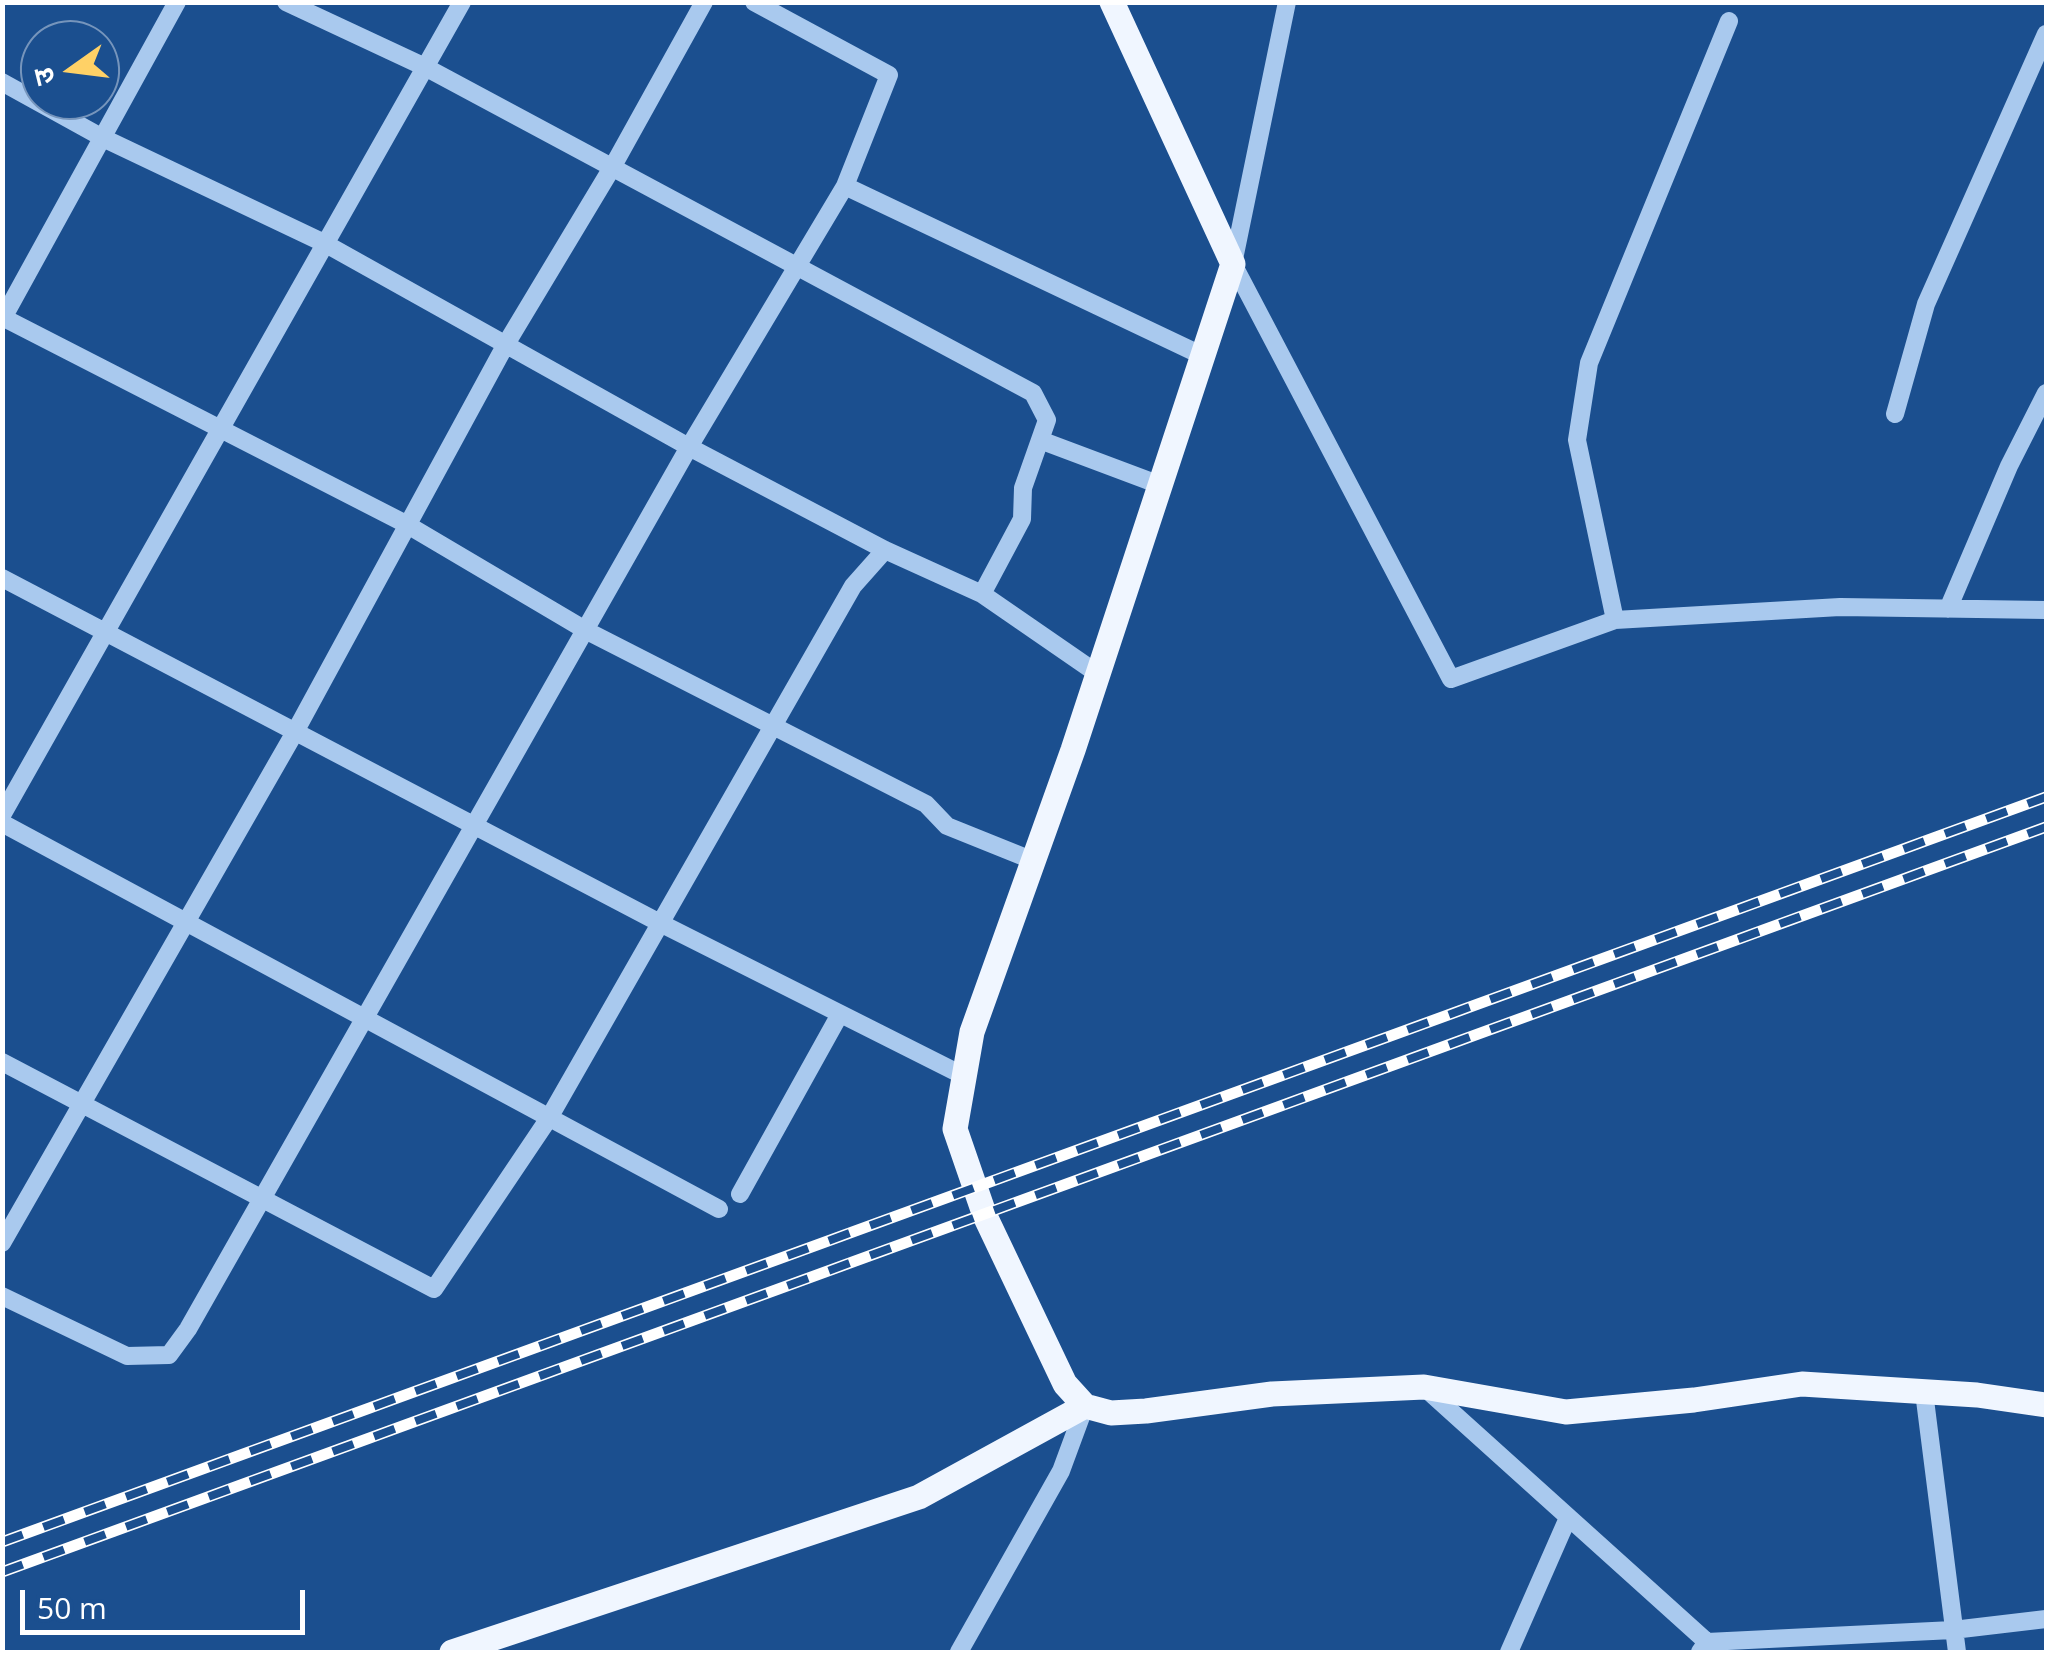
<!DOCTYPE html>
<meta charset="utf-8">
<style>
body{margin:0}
#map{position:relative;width:2049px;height:1655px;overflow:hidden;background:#1b4f8f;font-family:"Open Sans","Noto Sans Devanagari",sans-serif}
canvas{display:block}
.frame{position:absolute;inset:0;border:5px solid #fff;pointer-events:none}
.north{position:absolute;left:20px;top:20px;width:100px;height:100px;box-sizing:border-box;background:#1b4f8f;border:2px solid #7695bc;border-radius:50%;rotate:256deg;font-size:28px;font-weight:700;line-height:40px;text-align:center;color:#fff}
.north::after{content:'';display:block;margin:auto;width:35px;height:45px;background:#ffd166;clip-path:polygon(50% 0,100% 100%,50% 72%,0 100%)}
.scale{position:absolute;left:20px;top:1590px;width:285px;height:45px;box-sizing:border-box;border:5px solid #fff;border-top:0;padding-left:12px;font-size:30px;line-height:35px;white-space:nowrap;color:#fff;-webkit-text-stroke:8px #1b4f8f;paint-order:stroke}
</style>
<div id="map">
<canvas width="2049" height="1655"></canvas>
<div class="frame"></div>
<div class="north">उ</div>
<div class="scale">50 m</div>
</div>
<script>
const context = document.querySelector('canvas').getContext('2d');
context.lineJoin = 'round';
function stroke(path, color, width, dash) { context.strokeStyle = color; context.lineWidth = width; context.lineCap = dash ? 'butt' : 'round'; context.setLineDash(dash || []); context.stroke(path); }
const minor = new Path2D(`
 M286 2 425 67 1033 393 1047 420 1023 488 1022 519 982 594
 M1287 2 1233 264 1451 679 1615 620 1840 607 2046 610
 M2 82 103 138 324 243 689 447 885 550 982 594 1098 674
 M845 186 1201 355
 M2 317 406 524 587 631 926 804 947 826 1034 861
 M2 320 177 2
 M1895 414 1926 304 2046 34
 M1040 440 1160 485
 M2 578 660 923 964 1076
 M1948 609 2009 466 2046 393
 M1615 620 1577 440 1589 363 1729 21
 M2 815 462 2
 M2 823 719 1209
 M2 1062 434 1289 549 1118 853 586 885 550
 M740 1194 840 1014
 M2 1243 295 732 506 344 613 166 704 2
 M2 1296 127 1356 169 1355 188 1329 689 447 845 186 889 75 754 2
 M1424 1387 1707 1642 1700 1652
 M1924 1392 1957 1652
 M1707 1642 1953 1630 2046 1619
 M959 1652 1061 1471 1085 1406
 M1509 1652 1567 1520`);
const major = new Path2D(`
 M1112 2 1233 264 1073 750 972 1032 955 1129 985 1216 1065 1384 1085 1406 1111 1413 1146 1411 1272 1394 1424 1387 1566 1412 1694 1400 1802 1384 1977 1395 2046 1405
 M452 1652 919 1497 1085 1406`);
const rail = new Path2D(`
 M2 1542 2046 797
 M2 1572 2046 827`);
stroke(minor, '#a9c9ee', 18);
stroke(major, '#f0f6ff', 25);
stroke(rail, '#fff', 11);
stroke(rail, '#1b4f8f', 8, [22]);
</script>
